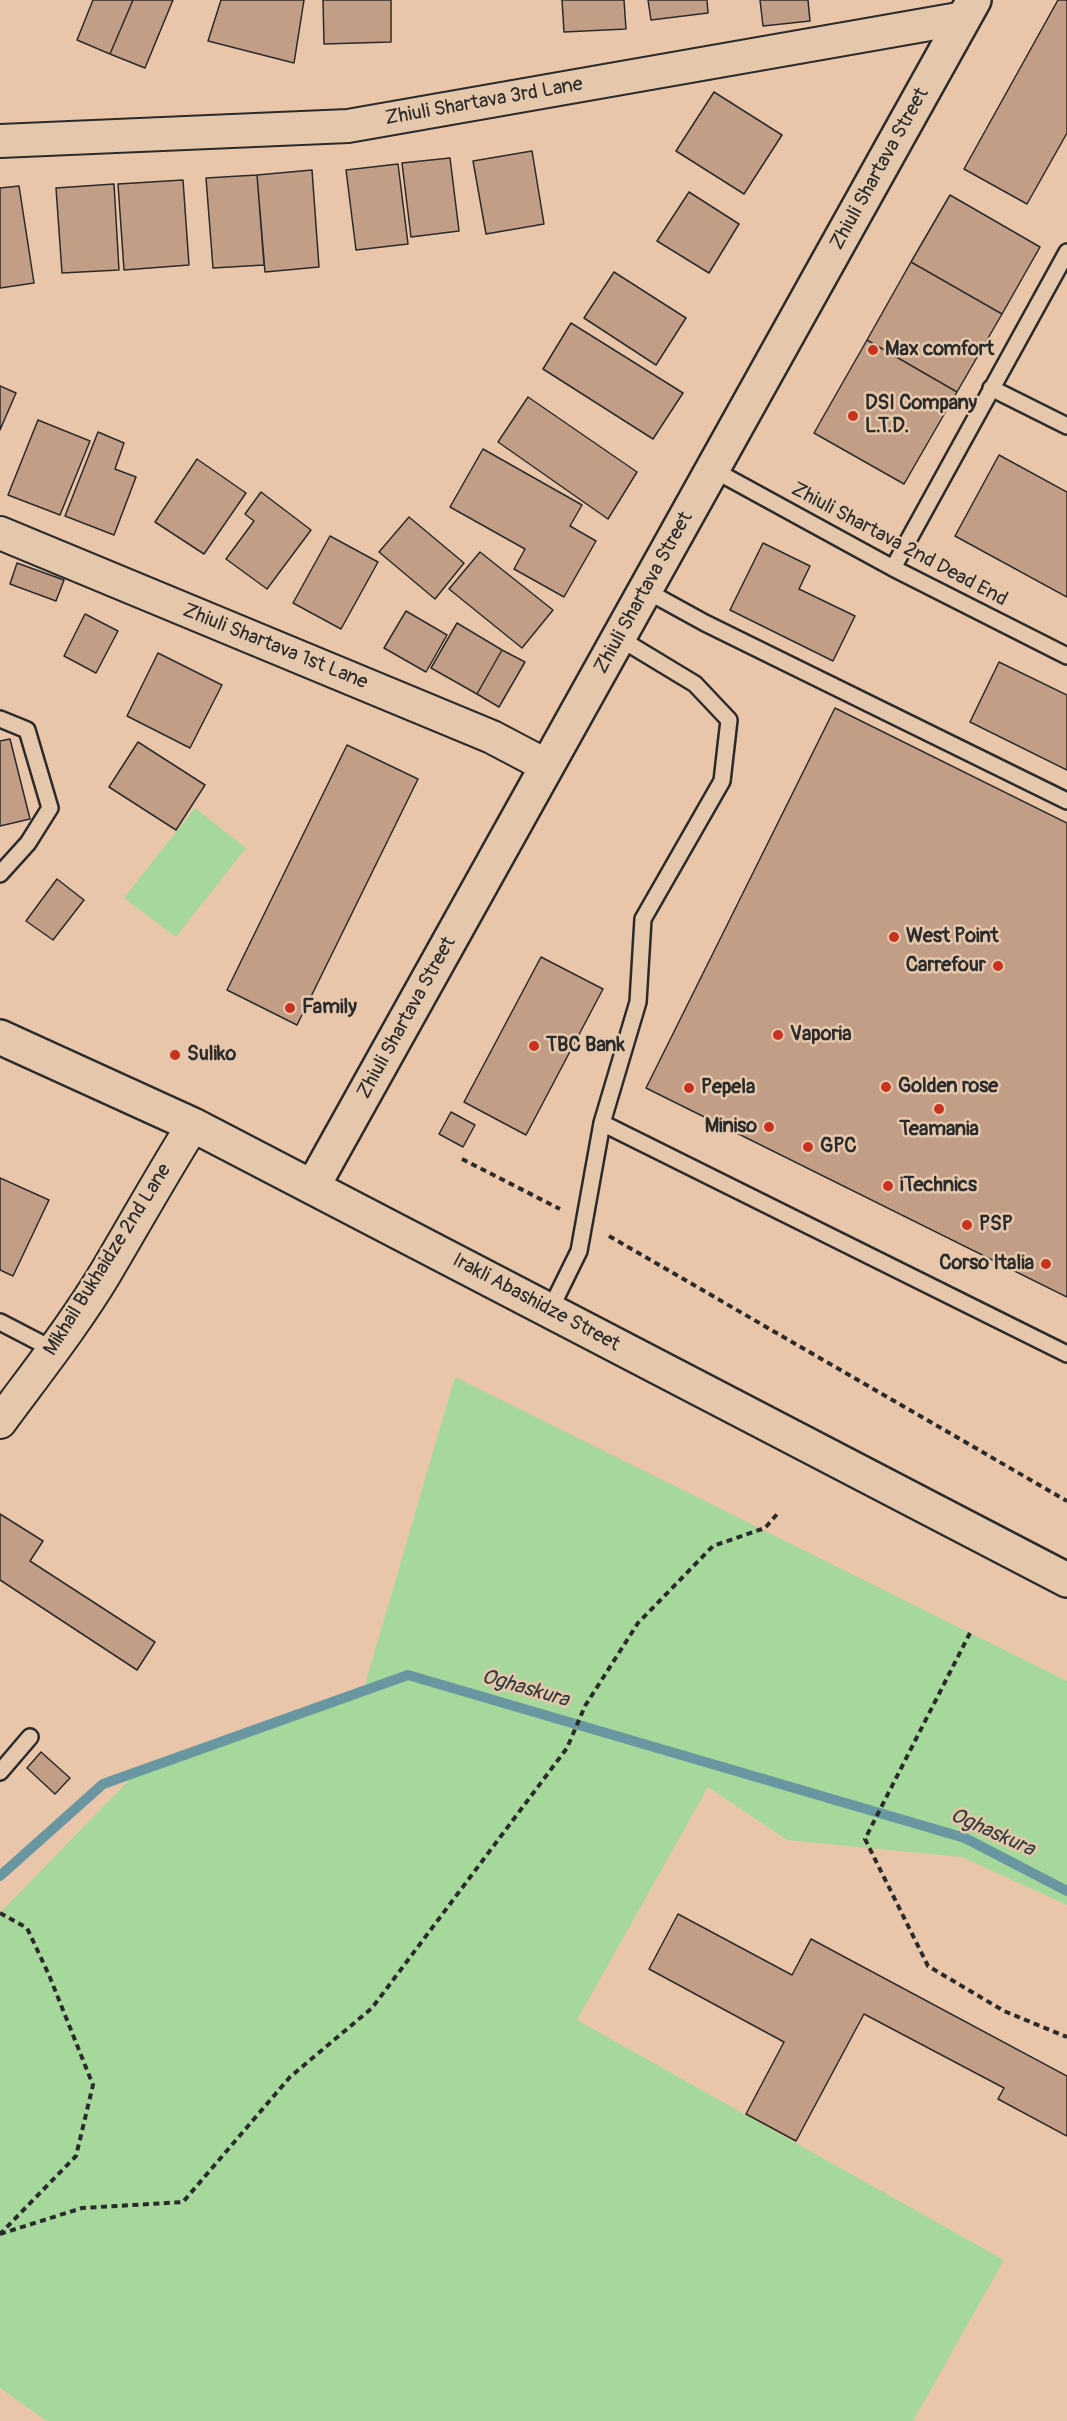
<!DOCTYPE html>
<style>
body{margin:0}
canvas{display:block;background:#e9c6a9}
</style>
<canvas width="1067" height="2421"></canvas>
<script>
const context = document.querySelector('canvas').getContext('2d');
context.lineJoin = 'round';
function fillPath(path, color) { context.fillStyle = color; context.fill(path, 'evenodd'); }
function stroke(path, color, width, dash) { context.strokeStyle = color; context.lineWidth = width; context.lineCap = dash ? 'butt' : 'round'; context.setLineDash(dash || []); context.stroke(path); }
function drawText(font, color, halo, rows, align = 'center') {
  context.font = font + ' Pangolin,sans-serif'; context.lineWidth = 5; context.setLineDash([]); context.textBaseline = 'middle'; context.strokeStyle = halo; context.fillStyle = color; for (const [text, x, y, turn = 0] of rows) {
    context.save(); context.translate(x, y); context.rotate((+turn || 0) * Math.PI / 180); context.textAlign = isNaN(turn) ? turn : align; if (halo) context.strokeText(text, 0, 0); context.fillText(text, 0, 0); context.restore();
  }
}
const green = new Path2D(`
 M195 808 246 848 176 937 124 898Z
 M455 1377 1067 1681V1905L962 1857 787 1840 708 1787 577 2020 1004 2260 913 2421H47L0 2388V1913L130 1779 362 1695Z`);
const stream = new Path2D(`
 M0 1876 103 1784 408 1675 965 1838 1067 1891`);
const building = new Path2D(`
 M93 0H133L110 54 77 40Z
 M133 0H173L145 68 110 54Z
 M221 0H304L294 63 208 41Z
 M323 0H391V42L324 44Z
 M562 0H624L626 29 564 32Z
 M648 0H707L708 13 651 20Z
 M760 0H808L810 21 763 26Z
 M1058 0H1067V133L1027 204 964 169Z
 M714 92 782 135 744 194 676 151Z
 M532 151 544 224 486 234 473 161Z
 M450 158 459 231 411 237 402 163Z
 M398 164 408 244 356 250 346 170Z
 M312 170 319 267 265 272 257 175Z
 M257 175 264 265 213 268 206 178Z
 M183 180 189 265 124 270 118 184Z
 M114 184 119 270 62 273 56 188Z
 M19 186 34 283 0 288V188Z
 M689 192 739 224 709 273 657 241Z
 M950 195 1040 247 1002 314 911 262Z
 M911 262 1002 314 957 392 867 340Z
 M614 272 686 318 656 365 584 318Z
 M571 323 683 393 653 439 543 369Z
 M867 340 957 392 904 484 814 433Z
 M0 386 16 393 0 430Z
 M528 397 637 472 608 519 498 442Z
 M38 420 90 441 60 515 8 495Z
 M98 432 124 443 115 469 136 477 114 535 65 516Z
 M483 449 582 505 570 526 596 541 564 597 514 569 525 549 450 507Z
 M999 455 1067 492V597L955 536Z
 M197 459 246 493 204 554 155 522Z
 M261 492 311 530 267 589 226 559 254 521 245 514Z
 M409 517 464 563 435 599 379 552Z
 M330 536 378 562 341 629 293 603Z
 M763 543 810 566 799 589 855 616 833 661 730 610Z
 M480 552 553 610 522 648 449 589Z
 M17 563 64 580 56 601 10 584Z
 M406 611 447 635 426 672 384 648Z
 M85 614 118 631 96 673 64 656Z
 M457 623 502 650 477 694 431 668Z
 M502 650 525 662 499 707 477 694Z
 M158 653 222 685 190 748 127 716Z
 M999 662 1067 695V770L970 722Z
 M835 708 1067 823V1297L646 1088Z
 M10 739 30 819 0 826V741Z
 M138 742 205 785 176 830 109 787Z
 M347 745 418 779 297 1025 227 990Z
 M57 879 84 900 53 940 26 921Z
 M541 957 603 989 526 1135 464 1102Z
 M451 1112 475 1125 463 1147 439 1134Z
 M0 1178 49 1200 13 1276 0 1270Z
 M0 1514 43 1541 30 1561 155 1642 137 1670 0 1580Z
 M41 1752 70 1778 55 1794 27 1768Z
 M678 1914 792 1975 811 1939 1067 2076V2136L998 2099 1004 2088 864 2014 796 2141 746 2114 784 2042 649 1969Z`);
const path = new Path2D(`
 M462 1159 560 1209
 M609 1236 1067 1501
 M970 1633 865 1839 928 1966 1004 2011 1067 2037
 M0 1913 27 1928 49 1975 93 2085 76 2156 1 2233
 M0 2234 82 2208 183 2202 290 2077 372 2008 567 1748 585 1706 638 1623 713 1546 765 1528 779 1512`);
const service = new Path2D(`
 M991 388 1067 426
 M712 469 893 568 1067 656
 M893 568 1067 252
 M645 590 705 623 1067 801
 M619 638 695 684 729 720 722 781 643 919 638 1002 602 1123 1067 1354
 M0 719 27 730 50 808 28 843 0 874
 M550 1310 579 1251 602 1123
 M0 1322 54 1350
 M0 1772 30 1737`);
const minor = new Path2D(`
 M0 141 348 126 964 18
 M0 533 492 737 547 766
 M0 1422C36 1373 75 1324 106 1272 135 1223 163 1173 193 1125`);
const tertiary = new Path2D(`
 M313 1186 974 0`);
const secondary = new Path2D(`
 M0 1037 193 1125 1067 1580`);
const markers = [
 [873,350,6,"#c8321e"],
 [853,416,6,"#c8321e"],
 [894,937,6,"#c8321e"],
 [998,966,6,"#c8321e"],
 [290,1008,6,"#c8321e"],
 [778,1035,6,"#c8321e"],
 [534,1046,6,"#c8321e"],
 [175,1055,6,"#c8321e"],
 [886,1087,6,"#c8321e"],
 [689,1088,6,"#c8321e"],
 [939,1109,6,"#c8321e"],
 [769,1127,6,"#c8321e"],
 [808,1147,6,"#c8321e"],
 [888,1186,6,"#c8321e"],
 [967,1225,6,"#c8321e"],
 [1046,1264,6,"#c8321e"]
];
const streetNames = [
 ["Zhiuli Shartava 3rd Lane",484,102,-10],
 ["Zhiuli Shartava Street",880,169,-61],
 ["Zhiuli Shartava 2nd Dead End",899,545,28],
 ["Zhiuli Shartava Street",644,593,-61],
 ["Zhiuli Shartava 1st Lane",275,647,22],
 ["Zhiuli Shartava Street",407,1018,-61],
 ["Mikhail Bukhaidze 2nd Lane",108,1260,-58],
 ["Irakli Abashidze Street",536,1303,28]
];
const poiNames = [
 ["Max comfort",885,350],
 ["DSI Company",865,404],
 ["L.T.D.",865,427],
 ["West Point",906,937],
 ["Carrefour",986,966,"right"],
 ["Family",302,1008],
 ["Vaporia",790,1035],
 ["TBC Bank",546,1046],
 ["Suliko",187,1055],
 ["Golden rose",898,1087],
 ["Pepela",701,1088],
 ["Miniso",757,1127,"right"],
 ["Teamania",939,1130,"center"],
 ["GPC",820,1147],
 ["iTechnics",900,1186],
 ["PSP",979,1225],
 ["Corso Italia",1034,1264,"right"]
];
const waterNames = [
 ["Oghaskura",525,1689,16],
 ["Oghaskura",992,1833,24]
];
fillPath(green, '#a5d89a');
stroke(stream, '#6897a1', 10);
fillPath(building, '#c39e86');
stroke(building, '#2b2b2b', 1.5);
stroke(service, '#2b2b2b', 20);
stroke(minor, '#2b2b2b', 36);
stroke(tertiary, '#2b2b2b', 38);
stroke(secondary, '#2b2b2b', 38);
stroke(path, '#2b2b2b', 4, [6, 4.5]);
stroke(service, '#e5c8ac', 15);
stroke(minor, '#e5c8ac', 32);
stroke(tertiary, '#e5c8ac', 33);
stroke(secondary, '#e5c8ac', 33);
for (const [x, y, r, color] of markers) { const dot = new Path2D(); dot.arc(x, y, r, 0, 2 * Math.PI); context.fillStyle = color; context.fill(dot); stroke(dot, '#e5c8ac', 2); }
drawText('20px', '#2b2b2b', '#e5c8ac', streetNames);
drawText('bold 20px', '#2b2b2b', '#e5c8ac', poiNames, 'left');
drawText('italic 21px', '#353d3f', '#e5c8ac', waterNames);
</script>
